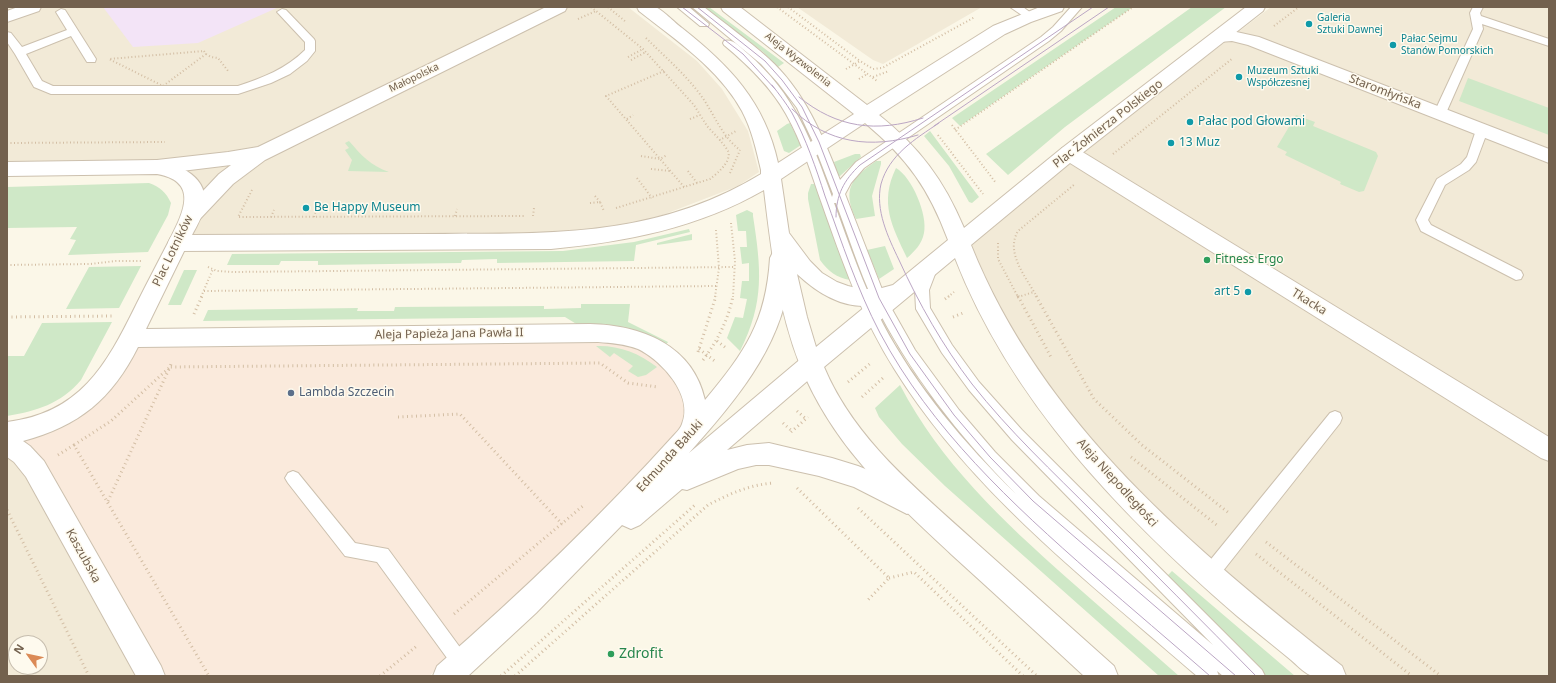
<!DOCTYPE html>
<meta charset="utf-8">
<style>
body{margin:0}
#map{position:relative;width:1556px;height:683px;overflow:hidden;background:#fbf7e8;font-family:"Noto Sans",sans-serif}
canvas{display:block}
.frame{position:absolute;inset:0;border:8px solid #73614e;pointer-events:none}
.north{position:absolute;left:8px;top:635px;width:40px;height:40px;box-sizing:border-box;background:#fefaee;border:1px solid #c6bdae;border-radius:50%;rotate:303deg;font-size:11px;font-weight:700;line-height:16px;text-align:center;color:#73614e}
.north::after{content:'';display:block;margin:auto;width:14px;height:18px;background:#db8a56;clip-path:polygon(50% 0,100% 100%,50% 72%,0 100%)}
</style>
<div id="map">
<canvas width="1556" height="683"></canvas>
<div class="frame"></div>
<div class="north">N</div>
</div>
<script>
const context = document.querySelector('canvas').getContext('2d');
context.lineJoin = 'round';
function fillPath(path, color) { context.fillStyle = color; context.fill(path, 'evenodd'); }
function stroke(path, color, width, dash) { context.strokeStyle = color; context.lineWidth = width; context.lineCap = dash ? 'butt' : 'round'; context.setLineDash(dash || []); context.stroke(path); }
function drawText(font, color, halo, rows, align = 'center') {
  context.font = font + ' "Noto Sans",sans-serif'; context.lineWidth = 3; context.setLineDash([]); context.textBaseline = 'middle'; context.strokeStyle = halo; context.fillStyle = color; for (const [text, x, y, turn = 0] of rows) {
    context.save(); context.translate(x, y); context.rotate((+turn || 0) * Math.PI / 180); context.textAlign = isNaN(turn) ? turn : align; if (halo) context.strokeText(text, 0, 0); context.fillText(text, 0, 0); context.restore();
  }
}
const residential = new Path2D(`
 M7 7H628L697 61 722 89 748 131 759 172 738 186 660 216 611 230 566 234 187 239 190 175 7 165Z
 M797 7H982L883 64 873 60Z
 M1271 7H1549V676H1342L1167 532 1090 447 999 317 968 244 1082 151Z
 M7 452 21 463 138 676H7ZM16 643H40V667H16Z`);
const commercial = new Path2D(`
 M590 338 642 347 668 366 686 391 687 426 576 546 429 676H166L35 455 14 437 41 431 137 344Z`);
const education = new Path2D(`
 M103 7H279L198 43 133 47Z`);
const green = new Path2D(`
 M704 7H709L784 63 778 67 763 52Z
 M1116 7H1133L960 126 952 118Z
 M1192 7H1226L1065 127 1008 175 986 154Z
 M1468 78 1549 108V135L1459 101Z
 M1296 115 1315 122 1313 126 1376 152 1378 156 1364 191 1359 192 1340 184 1341 182 1285 155 1287 152 1277 147Z
 M790 123 801 145 789 153 784 151 777 131 787 124Z
 M930 131 979 197 972 203 969 202 949 166 924 136Z
 M349 141C361 155 371 166 389 172L348 171 352 160 345 150 349 148 345 143Z
 M855 154H860L861 157 840 176H837L834 162Z
 M876 161H881V164L872 196 875 216 856 219C842 190 851 178 876 161Z
 M896 168C912 177 928 215 924 233 922 244 914 252 907 258 892 226 879 203 896 168Z
 M149 183C160 187 166 192 171 203L168 215 148 252 68 255 76 240 70 239 77 227 7 228V187Z
 M811 184H814L816 186 850 280C837 278 828 271 820 260L808 199V193Z
 M747 210 753 213V216C761 268 765 302 740 351L727 338 735 317 743 318 747 299 740 298 742 281H749V263L742 264 740 247H747L746 231H738L736 215Z
 M689 229 690 232 636 245 634 261 497 263V259L462 260 461 263 318 265V261H281L279 265H227L232 254 563 251 634 242Z
 M692 234V240L657 245V243Z
 M885 246 894 269 879 279 867 250Z
 M141 266 119 308 66 309 89 267Z
 M184 270H197L181 305H168Z
 M581 304H630L628 322 668 342 666 345 649 335 623 327 578 325 565 317 203 321 208 310 358 308 357 311H394L395 307 544 306V309L581 308Z
 M112 322 81 380C61 404 36 411 7 416V356H24L42 323Z
 M596 346C618 345 639 353 657 367L646 375 638 377 628 371 633 366 614 353 610 357Z
 M900 385C940 462 1003 521 1067 578 1104 611 1142 643 1179 676H1159L945 486 902 444 879 417 875 408Z
 M1172 571 1295 676H1263L1165 578Z`);
const pathFar1 = new Path2D(`
 M591 7 643 49 694 105 707 126 720 140 736 131
 M608 7 626 22
 M777 7 877 81
 M788 7 860 61
 M578 19 596 11
 M1274 26 1299 7
 M646 38C664 56 684 73 699 93 714 112 720 135 740 150
 M204 51 206 54 163 86 109 59Z
 M206 54 211 57 218 58 228 71
 M628 57 643 49
 M631 60 646 52
 M846 69 860 61 873 69 882 68 975 17
 M664 71 606 96 685 188
 M873 77 889 71
 M859 79 867 74
 M627 119 633 115
 M690 119 700 115
 M952 125 996 183
 M955 130 1133 7
 M938 135 983 194
 M7 143 165 142
 M1113 154 1233 58
 M641 156 660 159 667 155
 M651 169 670 171
 M688 171 697 183
 M730 173 740 150
 M637 178 652 198
 M252 190 238 217 526 216
 M595 196 600 202
 M590 203 600 202 604 211
 M616 208 710 179C718 173 732 161 728 151 726 147 722 143 720 140
 M455 216 457 209
 M533 216 534 208
 M271 217 274 210
 M314 217 316 210
 M731 223 735 261 733 297
 M998 243V259L1018 297
 M7 265 90 264 116 261H142
 M208 267 217 271 233 272 735 267
 M204 291 717 286
 M201 297 213 269
 M715 297 719 268 716 230
 M948 297 954 292
 M1018 297 1034 292
 M1037 297C1026 277 1005 253 1018 231L1075 184`);
const path = new Path2D(`
 M1018 296 1052 359
 M1036 296 1094 399 1142 445 1229 513
 M1017 297 1021 296
 M945 299 949 296
 M194 314 202 296
 M7 317 114 316
 M953 317 963 313
 M717 341 726 348
 M699 349 716 362
 M698 352 716 296
 M703 360C718 340 728 320 733 296
 M848 382 872 362
 M862 397 883 378
 M797 411 806 419
 M398 417 460 414 562 524
 M783 423 793 432
 M791 432 808 417
 M74 445 111 421 170 367 172 361
 M58 455 74 445 209 676
 M1131 457 1218 526
 M797 488 889 578 867 601
 M108 501 170 367 600 363 628 383 658 387
 M858 508 1037 676
 M7 510 89 676
 M1266 542 1441 676
 M1256 554 1412 676
 M889 578 914 572 1023 676
 M454 614 584 505
 M380 676 418 645
 M501 676 695 505
 M515 676 708 505C729 494 749 485 773 483`);
const service = new Path2D(`
 M677 7H689L709 24 708 26H700Z
 M692 7H704C725 24 748 40 768 58 804 90 823 136 840 180L856 162 1041 37 1053 27 1071 7H1082L1061 31 1049 41 864 168 851 183 845 194 885 297 915 350 959 410 995 452 1039 496 1213 645 1012 440 969 390 942 353 916 309 915 290 925 265 930 264 935 265 937 269 929 290 930 308 952 345 979 382 1022 430 1262 670 1265 676H1223L1217 671 1219 676H1197C1089 582 971 492 895 370 862 318 842 261 822 204 811 173 802 142 786 114 771 87 748 65 724 45L723 43 724 41C733 38 741 48 747 53 794 93 812 141 832 197L833 194 813 142 797 108 778 83 761 64ZM834 203H836C848 235 859 270 873 300 909 373 959 436 1016 494 964 443 917 388 883 324 863 285 849 244 834 203Z
 M1010 7H1023L1035 16 1034 18H1026Z
 M1473 7H1483L1480 13 1481 16 1549 39V46L1482 24 1483 29 1446 113 1444 116H1436L1434 113 1473 29 1470 13Z
 M61 9 65 10 96 59 95 62H87L71 36 26 54 42 81 53 86H238C262 78 286 69 305 50V42L277 12 282 9 286 10 314 39 315 41V51L307 61 290 74 271 83 238 94H51L34 87 15 54 7 42V32L11 33 22 47 67 30 56 12Z
 M1482 126 1486 127 1488 130 1476 162 1469 170 1445 185 1428 220 1431 225 1521 271 1523 275 1521 279 1516 280 1421 231 1416 220 1437 179 1461 164 1467 157 1476 130 1478 127Z
 M1335 411 1340 413 1342 418 1340 423 1215 581 1209 583 1203 581 1201 575 1203 569 1330 413Z
 M293 471 298 473 355 543 388 549 467 657 470 663 467 669 461 672 455 669 377 562 345 556 288 483 285 478 288 473Z`);
const minor = new Path2D(`
 M18 7H41L39 11 7 22V11Z
 M546 7H567L565 11 265 160 233 184 198 221 191 224 184 221 181 216 184 211 219 174 231 165 157 174 150 172 147 167 150 162 157 160 228 152 258 147Z
 M1232 31 1259 37 1549 149V163L1248 45 1232 41 1219 42 1213 41 1211 37 1213 33Z
 M1069 146 1076 148 1549 437V461L1541 458 1062 158 1060 153 1062 148Z
 M178 235 185 237 188 243 146 329 590 324C641 325 693 345 705 400 745 352 766 322 770 258L773 252 780 250 787 252C792 261 790 272 789 282 780 349 733 404 689 453L803 357 811 354 819 357 822 364 819 371 727 450 747 445 769 443 832 458 858 466 890 479 916 494 919 502 916 510 907 514 854 487 819 476 769 465H756L738 469 687 490 682 489 640 525 631 529 622 525 536 613 468 676H433L437 666C521 593 601 516 675 434 678 431 681 427 682 424 694 395 661 360 638 349 625 344 611 343 598 342L138 347C112 399 79 426 23 441L30 446 44 461 161 666 165 676H136L26 477 14 462 7 457V422C80 413 106 366 136 305 147 283 159 260 171 237Z`);
const tertiary = new Path2D(`
 M637 7C642 7 650 5 655 7 662 9 675 23 682 28 729 65 765 102 778 163L854 114 723 11 721 7H740L867 105 993 26 1040 7H1064L1062 11 1031 22 1005 34 879 115C919 147 944 180 964 228L1062 148 1246 7H1265L1263 11 1076 158 971 245C1043 425 1194 549 1342 666L1346 676C1338 676 1316 678 1310 675 1303 672 1297 665 1291 660 1273 645 1255 631 1237 616 1122 516 1011 402 955 258L824 367C854 439 917 489 973 540 1020 582 1067 624 1114 666L1118 676H1084C1040 635 996 595 952 555 889 496 833 446 800 365 778 309 771 249 764 190 698 228 626 242 551 249L178 251 171 249 168 243C181 217 202 182 157 174L7 176V162L157 160C180 164 210 178 204 207 202 217 197 226 192 235 269 235 345 234 422 234 544 233 652 240 761 174V170C756 149 752 130 742 111 719 69 676 40 639 11ZM865 123C908 159 929 189 948 240L893 285 878 289H861L848 286 837 282 822 273 810 261 789 233 781 179ZM797 274C815 291 840 307 866 306L816 347 807 317Z`);
const tram = new Path2D(`
 M682 7 743 54 775 89
 M697 7 765 61 782 80 802 107 819 142 879 298 910 354 954 415 990 457 1033 501 1236 676
 M772 85C779 94 786 103 792 113 806 139 816 168 825 196 842 243 857 289 880 333 931 429 1012 504 1093 575 1132 609 1171 642 1210 676
 M799 97C837 128 876 133 923 118
 M792 109C828 144 871 149 918 135
 M939 123C915 139 889 155 881 184 875 210 888 237 899 260 919 304 943 346 972 384 1009 431 1053 472 1096 515 1149 568 1203 622 1256 676
 M934 126 1109 7
 M836 217C836 195 844 180 860 165L1093 7`);
const markers = [
 [1309,24,4,"#0f9aa8"],
 [1393,45,4,"#0f9aa8"],
 [1239,77,4,"#0f9aa8"],
 [1190,122,4,"#0f9aa8"],
 [1171,143,4,"#0f9aa8"],
 [306,208,4,"#0f9aa8"],
 [1207,260,4,"#2e9e5b"],
 [1248,292,4,"#0f9aa8"],
 [291,393,4,"#5c6f8a"],
 [611,654,4,"#2e9e5b"]
];
const farCulturenames = [
 ["Galeria",1317,18],
 ["Sztuki Dawnej",1317,30],
 ["Pałac Sejmu",1401,39],
 ["Stanów Pomorskich",1401,51],
 ["Muzeum Sztuki",1247,71],
 ["Współczesnej",1247,83]
];
const farStreetnames = [
 ["Aleja Wyzwolenia",798,60,38],
 ["Małopolska",414,78,-26]
];
const streetNames = [
 ["Staromłyńska",1385,92,21],
 ["Plac Żołnierza Polskiego",1108,124,-38],
 ["Plac Lotników",173,251,-64],
 ["Tkacka",1309,302,32],
 ["Aleja Papieża Jana Pawła II",449,334,-1],
 ["Edmunda Bałuki",670,456,-48],
 ["Aleja Niepodległości",1117,483,48],
 ["Kaszubska",83,556,61]
];
const cultureNames = [
 ["Pałac pod Głowami",1198,122],
 ["13 Muz",1179,143],
 ["Be Happy Museum",314,208],
 ["art 5",1240,292,"right"]
];
const leisureNames = [
 ["Fitness Ergo",1215,260]
];
const serviceNames = [
 ["Lambda Szczecin",299,393]
];
const nearLeisurenames = [
 ["Zdrofit",619,654]
];
fillPath(residential, '#f2ead7');
fillPath(commercial, '#faeadc');
fillPath(education, '#f3e4f7');
fillPath(green, '#cfe8c7');
stroke(service, '#ccc0ae', 2);
stroke(minor, '#ccc0ae', 2);
stroke(tertiary, '#ccc0ae', 2);
stroke(pathFar1, '#d3bea4', 2, [1, 2.5]);
stroke(path, '#d3bea4', 3, [1, 3.5]);
fillPath(service, '#fff');
fillPath(minor, '#fff');
fillPath(tertiary, '#fff');
stroke(tram, '#bba6c4', 1);
for (const [x, y, r, color] of markers) { const dot = new Path2D(); dot.arc(x, y, r, 0, 2 * Math.PI); context.fillStyle = color; context.fill(dot); stroke(dot, '#fefaee', 1.5); }
drawText('10px', '#0d838f', '#fefaee', farCulturenames, 'left');
drawText('10px', '#73614e', '#fefaee', farStreetnames);
drawText('12px', '#73614e', '#fefaee', streetNames);
drawText('12px', '#0d838f', '#fefaee', cultureNames, 'left');
drawText('12px', '#27864d', '#fefaee', leisureNames, 'left');
drawText('12px', '#4e5e75', '#fefaee', serviceNames, 'left');
drawText('14px', '#27864d', '#fefaee', nearLeisurenames, 'left');
</script>
